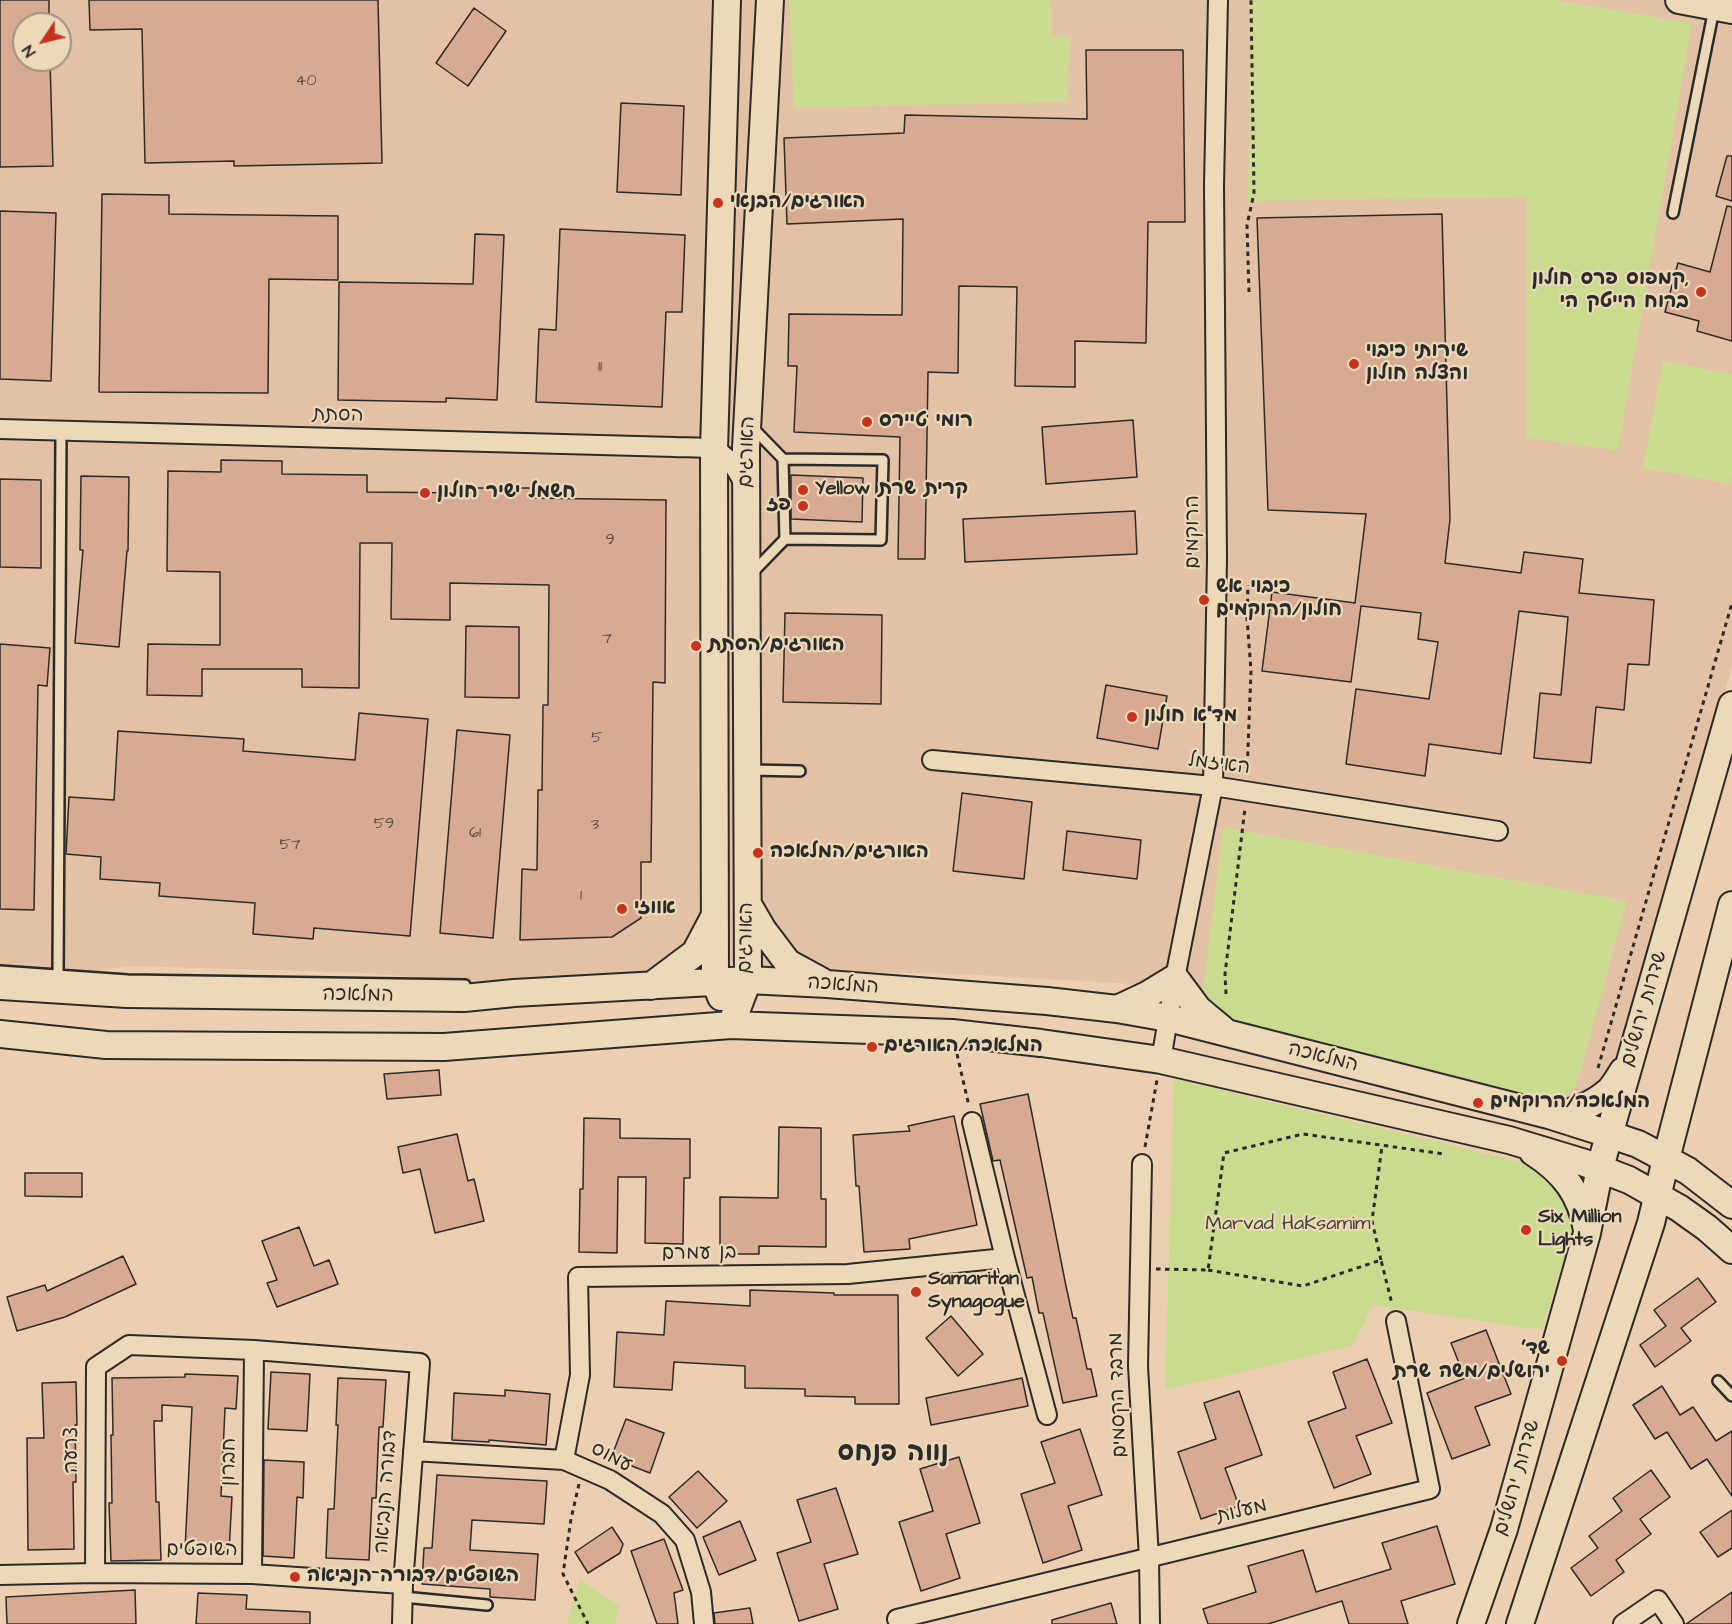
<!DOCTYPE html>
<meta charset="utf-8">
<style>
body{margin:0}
#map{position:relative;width:1732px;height:1624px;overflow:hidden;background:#ebcfb0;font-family:"Architects Daughter",sans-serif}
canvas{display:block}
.north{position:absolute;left:12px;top:12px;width:60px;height:60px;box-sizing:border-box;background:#ebd9b7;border:2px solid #9e937f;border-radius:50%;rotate:235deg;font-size:16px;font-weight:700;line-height:24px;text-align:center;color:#2b2b2b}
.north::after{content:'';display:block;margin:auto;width:21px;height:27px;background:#c8321e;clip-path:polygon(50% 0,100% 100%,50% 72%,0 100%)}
</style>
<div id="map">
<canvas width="1732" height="1624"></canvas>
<div class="north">N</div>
</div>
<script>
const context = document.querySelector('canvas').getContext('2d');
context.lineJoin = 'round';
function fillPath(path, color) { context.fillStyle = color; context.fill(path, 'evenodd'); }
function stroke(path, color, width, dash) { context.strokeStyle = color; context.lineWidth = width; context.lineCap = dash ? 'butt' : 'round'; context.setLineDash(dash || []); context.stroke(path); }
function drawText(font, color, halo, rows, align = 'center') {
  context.font = font + ' "Architects Daughter","Playpen Sans Hebrew",sans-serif'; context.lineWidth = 4.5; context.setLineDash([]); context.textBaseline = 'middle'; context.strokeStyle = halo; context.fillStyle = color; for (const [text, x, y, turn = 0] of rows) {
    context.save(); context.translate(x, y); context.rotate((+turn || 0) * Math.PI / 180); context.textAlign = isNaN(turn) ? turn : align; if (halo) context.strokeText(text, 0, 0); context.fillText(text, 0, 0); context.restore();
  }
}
const built = new Path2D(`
 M0 0H1732V666L1620 1056 1595 1089 1576 1097H1562L1149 985 963 974 735 970 520 987 369 973 132 966 0 982ZM24 24H60V60H24Z`);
const green = new Path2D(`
 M789 0H1051L1052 36 1070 37 1067 102 794 108Z
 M1251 0H1556L1692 23 1618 450 1527 438V197L1248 201Z
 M1663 361 1732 374V475L1730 484 1643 468Z
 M1223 827 1627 901 1577 1084C1564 1100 1558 1100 1538 1099L1236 1028 1203 990Z
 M1174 1079 1521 1162C1550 1183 1565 1191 1574 1227L1542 1330 1373 1305 1352 1346 1165 1390Z
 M580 1579 619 1606 615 1624H567Z`);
const building = new Path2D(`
 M0 0H49V24H24V60H50L53 166 0 167Z
 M89 0H378L382 163 234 166V161L145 163 142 29 90 30Z
 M474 8 506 31 468 86 436 63Z
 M1086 50H1183L1185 222H1148L1146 343 1075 341V387L1015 386 1017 287 959 286 958 373 928 372 925 559H898L900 437 794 432 797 366H788L789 314 902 315 903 219 787 224 784 138 904 133 905 115 1087 119Z
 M621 103 684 106 681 195 617 192Z
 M1727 156H1732V201L1716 196Z
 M102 194 169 195V214L338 216V280L269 279 268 393 99 392Z
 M1727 206 1732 207V341L1697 331 1699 321 1665 312 1678 263 1710 272Z
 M0 211 56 213 51 381 0 379Z
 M1442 214 1450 519 1445 563 1521 573 1524 552 1583 559 1579 593 1654 600 1649 665 1628 664 1624 710 1596 707 1591 763 1534 758 1540 693 1561 695 1568 617 1519 611 1501 754 1429 744 1425 776 1346 764 1356 689 1429 699 1438 642 1418 639 1421 613 1361 606 1351 682 1262 671 1272 592 1355 603 1366 514 1268 510 1257 218Z
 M560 229 685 235 682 312H666L662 407 536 402 539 329 556 330Z
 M475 234 504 235 497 400 446 398V402L338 400 339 282 473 284Z
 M1133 420 1137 477 1046 484 1042 427Z
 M221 460 282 461V474L367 475V492L471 493V488H531V498L666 500 665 683 653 682 651 862H641V918L612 937 520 940 522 869 537 870 538 790H542L543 705H548L549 585 450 583V620L391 619 392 543H360L359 688 302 687V669H202V696L147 695 148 644 220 645V572L167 571 168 471 221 472Z
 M791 475 863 478 862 522 791 519Z
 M81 476 129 477 128 551H127L119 647 75 643 83 550H80Z
 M0 479 41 480V568L0 567Z
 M1135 511 1137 554 965 562 963 519Z
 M785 613 882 615 881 704 783 702Z
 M466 626 519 627V698L465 697Z
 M0 644 50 648 47 686 38 685 34 910 0 909Z
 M1106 685 1167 696 1158 749 1097 738Z
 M359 713 428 719 410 936 314 928 313 939 253 934 255 903 159 896 160 883 100 879 101 857 66 854 69 797 114 800 118 731 244 739 243 751 355 760Z
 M457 730 510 735 493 938 440 933Z
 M962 793 1032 802 1024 879 953 871Z
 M1067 831 1141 840 1137 879 1063 870Z
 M439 1070 441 1095 387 1099 384 1074Z
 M1028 1094 1066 1286 1073 1318H1076L1087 1369H1091L1097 1396 1063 1403 1043 1313H1039L1032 1277 1027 1278 1000 1160 993 1161 980 1104Z
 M954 1116 977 1225 909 1239 910 1249 864 1252 859 1186H856L853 1135 910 1131 908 1126Z
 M584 1118 620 1119V1138L690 1139V1178H684L683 1244 645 1243 646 1177H618L617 1253 579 1252 580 1189H583Z
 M779 1127 821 1128V1199H826V1247L759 1246V1254H720V1197L778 1198Z
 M457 1134 468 1181 474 1179 484 1221 435 1233 420 1169 403 1173 398 1147Z
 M25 1173H82V1197L25 1196Z
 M299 1227 314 1266 329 1260 338 1284 277 1307 267 1283 277 1280 262 1241Z
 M123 1256 136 1284 65 1317 17 1331 7 1297 45 1285 47 1291Z
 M1698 1278 1716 1302 1681 1328 1691 1341 1655 1367 1640 1345 1666 1326 1654 1310Z
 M750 1290 834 1293V1295H898L899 1404H855V1397L805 1396V1389L745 1388V1366L674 1362 672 1390 614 1387 617 1332 664 1335 666 1301 750 1306Z
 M951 1316 983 1354 958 1376 926 1338Z
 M1486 1330 1511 1394 1475 1407 1490 1445 1452 1459 1427 1393 1465 1378 1451 1343Z
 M1367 1359 1392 1423 1356 1436 1371 1474 1334 1488 1308 1422 1346 1408 1333 1372Z
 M271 1372 310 1374 307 1431 268 1429Z
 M185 1374 238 1376 236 1409 225 1408 221 1496 232 1497 229 1552 185 1550 192 1407 162 1405V1421H154L156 1502H159L161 1560 111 1561 109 1503H112L111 1435H113L112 1378 185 1377Z
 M338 1378 386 1380 383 1427H379L376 1498H372L369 1560 326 1558 328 1509H334L338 1425H336Z
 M1022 1378 1028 1406 931 1425 926 1398Z
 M76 1382 77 1425H75L76 1482H73L74 1549 28 1550 27 1438H44L42 1383Z
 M1662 1386 1680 1415 1693 1407 1716 1441 1732 1431V1496L1707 1459 1691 1469 1667 1432 1655 1439 1633 1405Z
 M505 1390 550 1394 546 1445 489 1440V1442L452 1440 454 1393 505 1396Z
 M1239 1391 1262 1455 1225 1468 1239 1506 1201 1519 1178 1452 1216 1439 1204 1403Z
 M626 1419 664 1433 650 1473 611 1458Z
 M1080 1429 1102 1495 1068 1506 1082 1550 1043 1563 1021 1494 1055 1483 1041 1442Z
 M959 1457 980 1523 946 1534 960 1578 921 1591 899 1522 933 1511 920 1469Z
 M264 1460 304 1462 303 1498 297 1497 294 1558 263 1556Z
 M1651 1470 1670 1497 1640 1519 1651 1534 1616 1560 1624 1572 1591 1596 1571 1568 1598 1548 1589 1536 1622 1511 1613 1498Z
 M698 1471 727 1501 697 1528 669 1497Z
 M437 1475 547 1481 544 1524 472 1520 470 1550 538 1554 535 1600 490 1597V1589L422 1584 424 1548H432Z
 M836 1488 858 1554 824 1564 838 1609 799 1621 777 1553 811 1542 797 1500Z
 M1732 1510V1548L1718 1557 1700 1532Z
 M740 1521 756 1560 719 1575 703 1537Z
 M1437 1526 1455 1584 1401 1601 1408 1624H1349L1342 1601 1268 1624H1208L1203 1609 1256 1592 1248 1566 1303 1550 1316 1592 1391 1569 1382 1543Z
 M612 1527 623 1544 620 1553 588 1573 575 1552Z
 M664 1539 683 1590 674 1593 678 1624H657L631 1551Z
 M135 1590 136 1624H7L6 1597Z
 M1732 1592V1624H1686Z
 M198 1593 247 1595 246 1609 310 1612V1624H196Z
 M1111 1603 1117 1624H1052V1620Z
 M750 1608 753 1624H715L714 1613Z`);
const path = new Path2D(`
 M1249 292 1247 225 1254 193 1251 0
 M1247 774 1251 671 1247 618 1248 585
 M1226 994 1225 974 1245 808
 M957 1054 969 1106
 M1598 1068 1732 603
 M1145 1147 1157 1080
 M1381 1260 1372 1221 1382 1146
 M1156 1269 1208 1270 1224 1153 1303 1134 1444 1154
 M1208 1270 1303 1286 1381 1260 1392 1304
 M579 1484 571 1519 563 1574 588 1624`);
const lane = new Path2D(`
 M1673 213 1714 9
 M752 427 783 459 785 539 752 573
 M783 459 883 460 881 540 785 539
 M750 770 800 771
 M0 971 128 980 465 985
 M58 975 61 432
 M1718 1381 1732 1396
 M403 1597 487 1605`);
const street = new Path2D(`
 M0 429 675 447C686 448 704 446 714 450 730 455 738 473 745 486
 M932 760 1213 786 1498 831
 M1161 1060 1175 978 1213 786 1217 559 1214 185 1218 0
 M972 1122 1005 1258 1047 1415
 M1142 1164 1138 1366 1149 1558 1150 1624
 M413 1451 564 1460 610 1480 662 1514 685 1540 701 1592 704 1624
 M564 1460 580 1375 578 1277 848 1274 1005 1258
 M95 1573 96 1367 129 1345 254 1350 420 1363 403 1584 402 1624
 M252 1574 254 1350
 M0 1575 95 1573 252 1574 403 1584
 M897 1619 1430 1489 1396 1321
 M1623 1624 1658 1600 1674 1624`);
const secondary = new Path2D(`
 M1679 0 1732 10
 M749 906 763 930 788 963 821 981
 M0 986 127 994 464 998 514 993 748 980 827 984 1047 1001 1117 1009 1168 1018 1552 1116 1593 1129 1638 1144 1666 1159 1688 1171 1732 1205
 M651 986 695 953 713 919
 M721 997 715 982 714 450 727 0
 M1117 1009 1147 995 1175 978 1198 1009 1222 1029
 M731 1025 748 980 746 448 770 0
 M0 1034 106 1045 444 1047 731 1025 952 1033 1041 1043 1161 1060 1509 1140 1585 1163 1629 1180 1679 1208 1707 1228 1732 1250
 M1552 1116C1573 1113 1593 1105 1609 1091 1615 1085 1619 1077 1623 1071
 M1533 1152C1564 1172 1581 1194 1587 1230
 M1471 1624 1504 1529 1587 1233 1600 1168 1609 1135 1732 705
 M1520 1624 1651 1223 1666 1159 1732 905`);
const markers = [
 [718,203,6,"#c8321e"],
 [1701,292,6,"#c8321e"],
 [1354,364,6,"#c8321e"],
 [867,422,6,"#c8321e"],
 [803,490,6,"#c8321e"],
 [425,493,6,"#c8321e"],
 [803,506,6,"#c8321e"],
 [1204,600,6,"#c8321e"],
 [696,646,6,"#c8321e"],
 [1132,717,6,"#c8321e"],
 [758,853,6,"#c8321e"],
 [622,909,6,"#c8321e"],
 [872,1047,6,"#c8321e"],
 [1478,1103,6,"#c8321e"],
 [1526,1230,6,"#c8321e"],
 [916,1292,6,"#c8321e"],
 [1562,1361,6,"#c8321e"],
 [295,1577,6,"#c8321e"]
];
const numberNames = [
 ["40",306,82],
 ["11",600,368],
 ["9",610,541],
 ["7",607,640],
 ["5",597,739],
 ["59",384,825],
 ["3",595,826],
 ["61",475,834],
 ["57",290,846],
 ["1",581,897]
];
const poiNames = [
 ["האורגים/הבנאי",730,203],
 ["קמפוס פרס חולון,",1689,280,"right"],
 ["ברוח הייטק הי",1689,303,"right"],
 ["שירותי כיבוי",1366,352],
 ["והצלה חולון",1366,375],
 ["רומי טיירס",879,422],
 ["Yellow קרית שרת",815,490],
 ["חשמל ישיר חולון",437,493],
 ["פז",791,506,"right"],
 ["כיבוי אש",1216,588],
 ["חולון/הרוקמים",1216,611],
 ["האורגים/הסתת",708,646],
 ["מד\"א חולון",1144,717],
 ["האורגים/המלאכה",770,853],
 ["אווזי",634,909],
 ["המלאכה/האורגים",884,1047],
 ["המלאכה/הרוקמים",1490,1103],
 ["Six Million",1538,1218],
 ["Lights",1538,1241],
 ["Samaritan",928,1280],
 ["Synagogue",928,1303],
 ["שד׳",1550,1350,"right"],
 ["ירושלים/משה שרת",1550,1373,"right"],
 ["השופטים/דבורה הנביאה",307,1577]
];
const streetNames = [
 ["הסתת",338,416,1],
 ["האורגים",748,452,-88],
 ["הרוקמים",1194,532,-90],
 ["האיזמל",1219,765,7],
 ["האורגים",747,938,-89],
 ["המלאכה",843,986,4],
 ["המלאכה",358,996,1],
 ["שדרות ירושלים",1645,1009,-74],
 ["המלאכה",1323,1058,14],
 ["בן עמרם",699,1254,-1],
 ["מרבד הקסמים",1119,1395,-92],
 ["צרעה",73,1450,-90],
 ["עמוס",611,1458,27],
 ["חברון",230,1462,-89],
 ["שדרות ירושלים",1518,1478,-74],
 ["דבורה הנביאה",387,1492,-86],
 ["מעלות",1242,1512,-14],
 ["השופטים",202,1551]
];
const parkNames = [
 ["Marvad HaKsamim",1288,1225]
];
const districtNames = [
 ["נווה פנחס",893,1455]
];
fillPath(built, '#e2c1a5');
fillPath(green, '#cadb8f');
fillPath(building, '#d9aa92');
stroke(building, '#2b2b2b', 1.5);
stroke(lane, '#2b2b2b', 14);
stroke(street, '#2b2b2b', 22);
stroke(secondary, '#2b2b2b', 30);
stroke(path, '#2b2b2b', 3, [4.5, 4.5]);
stroke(lane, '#ebd9b7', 9);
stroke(street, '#ebd9b7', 18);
stroke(secondary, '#ebd9b7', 26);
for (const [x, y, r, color] of markers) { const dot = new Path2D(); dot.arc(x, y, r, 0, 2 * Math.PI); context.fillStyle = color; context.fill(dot); stroke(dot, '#ebd9b7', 2); }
drawText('16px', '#564b45', null, numberNames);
drawText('bold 20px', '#2b2b2b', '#ebd9b7', poiNames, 'left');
drawText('20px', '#2b2b2b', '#ebd9b7', streetNames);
drawText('20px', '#43453a', '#ebd9b7', parkNames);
drawText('bold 26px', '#2b2b2b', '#ebd9b7', districtNames);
</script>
